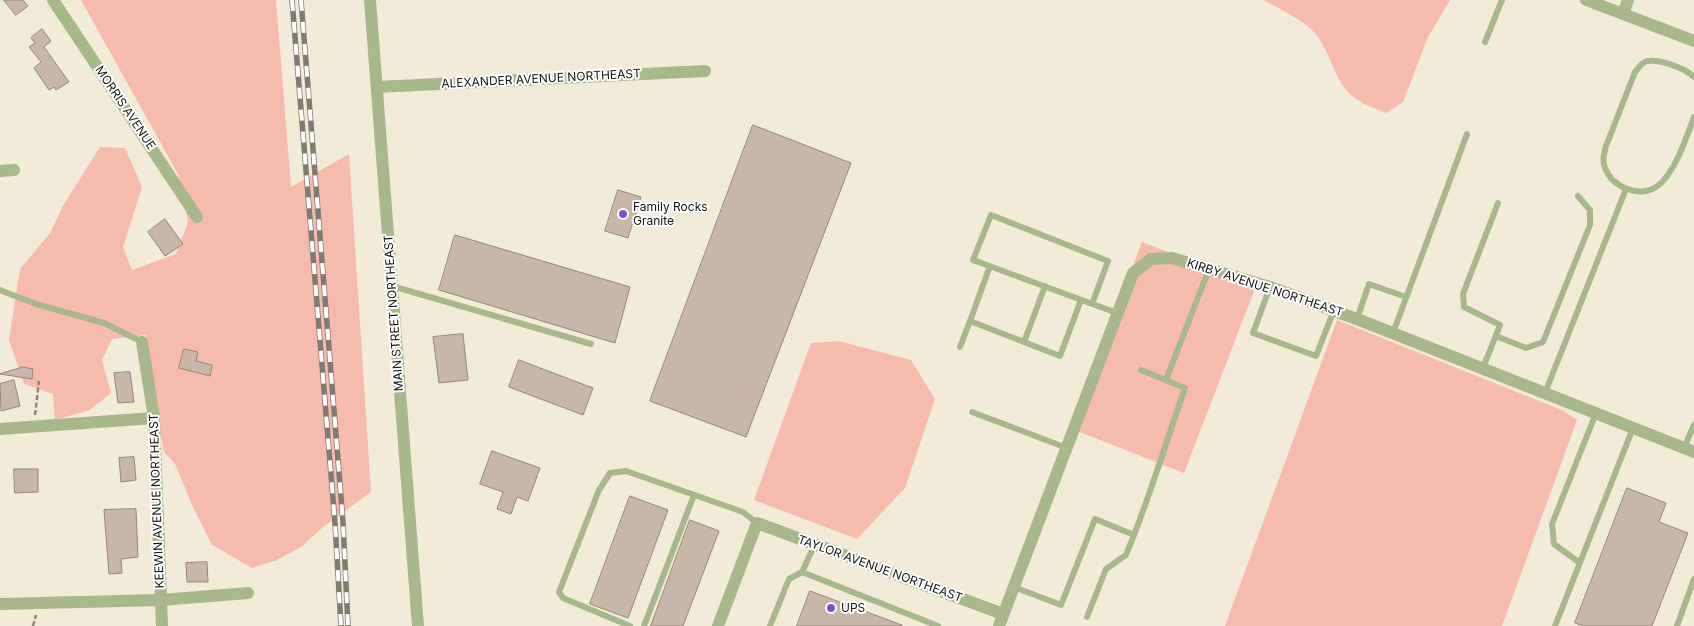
<!DOCTYPE html>
<style>
body{margin:0}
canvas{display:block;background:#f2ebd8}
</style>
<canvas width="1694" height="626"></canvas>
<script>
const context = document.querySelector('canvas').getContext('2d');
context.lineJoin = 'round';
function fillPath(path, color) { context.fillStyle = color; context.fill(path, 'evenodd'); }
function stroke(path, color, width, dash) { context.strokeStyle = color; context.lineWidth = width; context.lineCap = dash ? 'butt' : 'round'; context.setLineDash(dash || []); context.stroke(path); }
function drawText(font, color, halo, rows, align = 'center') {
  context.font = font + ' Inter,sans-serif'; context.lineWidth = 4; context.setLineDash([]); context.textBaseline = 'middle'; context.strokeStyle = halo; context.fillStyle = color; for (const [text, x, y, turn = 0] of rows) {
    context.save(); context.translate(x, y); context.rotate((+turn || 0) * Math.PI / 180); context.textAlign = isNaN(turn) ? turn : align; if (halo) context.strokeText(text, 0, 0); context.fillText(text, 0, 0); context.restore();
  }
}
const green = new Path2D(`
 M81 0H276L291 187 349 154 371 492 323 527 301 547 277 560 252 568 212 545 193 507 175 464 164 452 151 387 146 335 112 339 102 360 111 393 90 410 55 420 53 394 24 384 9 340 20 269 50 233 64 204 100 147 125 148 142 187 123 247 132 270 176 254 188 222 179 176Z
 M1263 0H1450L1428 37 1403 102 1386 113C1373 108 1360 103 1349 93 1336 81 1329 50 1315 33 1302 19 1280 9 1263 0Z
 M1142 242 1256 286 1184 473 1072 429Z
 M1337 320 1562 410 1577 420 1502 626H1225Z
 M839 341 911 360 935 399 905 488 857 539 754 500 811 343Z`);
const building = new Path2D(`
 M4 0H23L28 6 16 15Z
 M42 29 51 41 44 47 69 82 56 90 54 87 49 90 34 68 41 62 29 47 35 43 31 38Z
 M753 125 851 163 746 437 650 401Z
 M618 190 641 197 628 238 605 231Z
 M165 219 183 244 165 256 148 232Z
 M455 235 630 287 615 343 439 290Z
 M463 334 468 380 439 383 433 337Z
 M184 349 198 352 196 361 212 365 210 376 179 368Z
 M519 360 593 388 583 415 509 387Z
 M23 367 33 369 32 379 0 374Z
 M130 372 134 402 118 403 114 373Z
 M14 380 20 406 1 411 0 384Z
 M492 451 540 468 528 501 517 497 511 514 497 509 503 492 480 484Z
 M134 457 136 480 121 482 119 458Z
 M14 469H38V492L15 493Z
 M1627 488 1666 503 1659 522 1688 533 1652 626H1584L1575 623Z
 M630 496 668 510 628 618 590 604Z
 M136 509 138 557 121 559 122 573 109 574 104 510Z
 M690 520 719 531 683 626H651Z
 M207 562 208 582H187L186 563Z
 M810 591 902 625V626H797Z`);
const path = new Path2D(`
 M35 415 39 381
 M33 626 36 615`);
const lane = new Path2D(`
 M1485 42 1502 0
 M1694 77C1685 68 1660 59 1647 61 1641 63 1639 67 1635 72L1606 146C1604 154 1602 160 1605 168 1612 187 1639 198 1656 187 1674 176 1687 136 1694 117
 M990 266 970 321 1060 356 1081 300
 M392 286 591 344
 M1270 287 1253 333 1316 356 1334 310
 M0 290 36 304 104 323 142 342
 M1092 304 1108 261 991 215 973 260 1117 313
 M1357 319 1369 284 1406 297
 M1393 333 1467 134
 M1496 336 1526 348 1543 342 1590 225V210L1578 196
 M1024 342 1045 286
 M960 347 970 321
 M1483 368 1500 325 1464 307 1463 294 1498 203
 M1166 380 1209 269
 M1545 393 1626 189
 M972 412 1067 448
 M1684 448 1694 425
 M1134 535C1153 486 1168 437 1185 388L1141 370
 M1580 563 1554 544 1552 524 1596 413
 M802 572 938 626
 M1014 587 1061 605 1095 519 1134 535 1126 555 1106 569 1087 617
 M630 626 563 598 559 592 599 490 610 473 626 471 743 512 757 523
 M644 626 694 495
 M770 626 789 579 802 572 815 544
 M1555 626 1633 428
 M1677 626 1694 579`);
const street = new Path2D(`
 M53 0 197 217
 M370 0 418 626
 M1586 0 1694 41
 M1623 14 1628 0
 M377 87 705 71
 M0 171 14 170
 M142 342 154 418 162 626
 M0 429 154 418
 M0 604 161 600 248 593
 M718 626 757 523 1003 614
 M999 626 1133 273 1151 259 1172 258 1270 287 1362 321 1694 452`);
const rail = new Path2D(`
 M292 0 335 523 341 626
 M301 0 343 522 348 626`);
const markers = [
 [623,214,5,"#8052cb"],
 [831,608,5,"#8052cb"]
];
const streetNames = [
 ["ALEXANDER AVENUE NORTHEAST",541,79,-3],
 ["MORRIS AVENUE",125,108,56],
 ["KIRBY AVENUE NORTHEAST",1265,288,18],
 ["MAIN STREET NORTHEAST",394,313,-94],
 ["KEEWIN AVENUE NORTHEAST",157,501,-92],
 ["TAYLOR AVENUE NORTHEAST",880,569,20]
];
const poiNames = [
 ["Family Rocks",633,207],
 ["Granite",633,221],
 ["UPS",841,608]
];
fillPath(green, '#f7baaf');
fillPath(building, '#c8b7a9');
stroke(building, '#958679', 1);
stroke(path, '#8b8679', 2.5, [5, 2.5]);
stroke(lane, '#a9b78d', 6);
stroke(street, '#a9b78d', 12);
stroke(rail, '#7f7b6e', 5.5);
stroke(rail, '#fff', 4, [11]);
for (const [x, y, r, color] of markers) { const dot = new Path2D(); dot.arc(x, y, r, 0, 2 * Math.PI); context.fillStyle = color; context.fill(dot); stroke(dot, '#fff', 2); }
drawText('12px', '#17150e', '#fff', streetNames);
drawText('12px', '#17150e', '#fff', poiNames, 'left');
</script>
